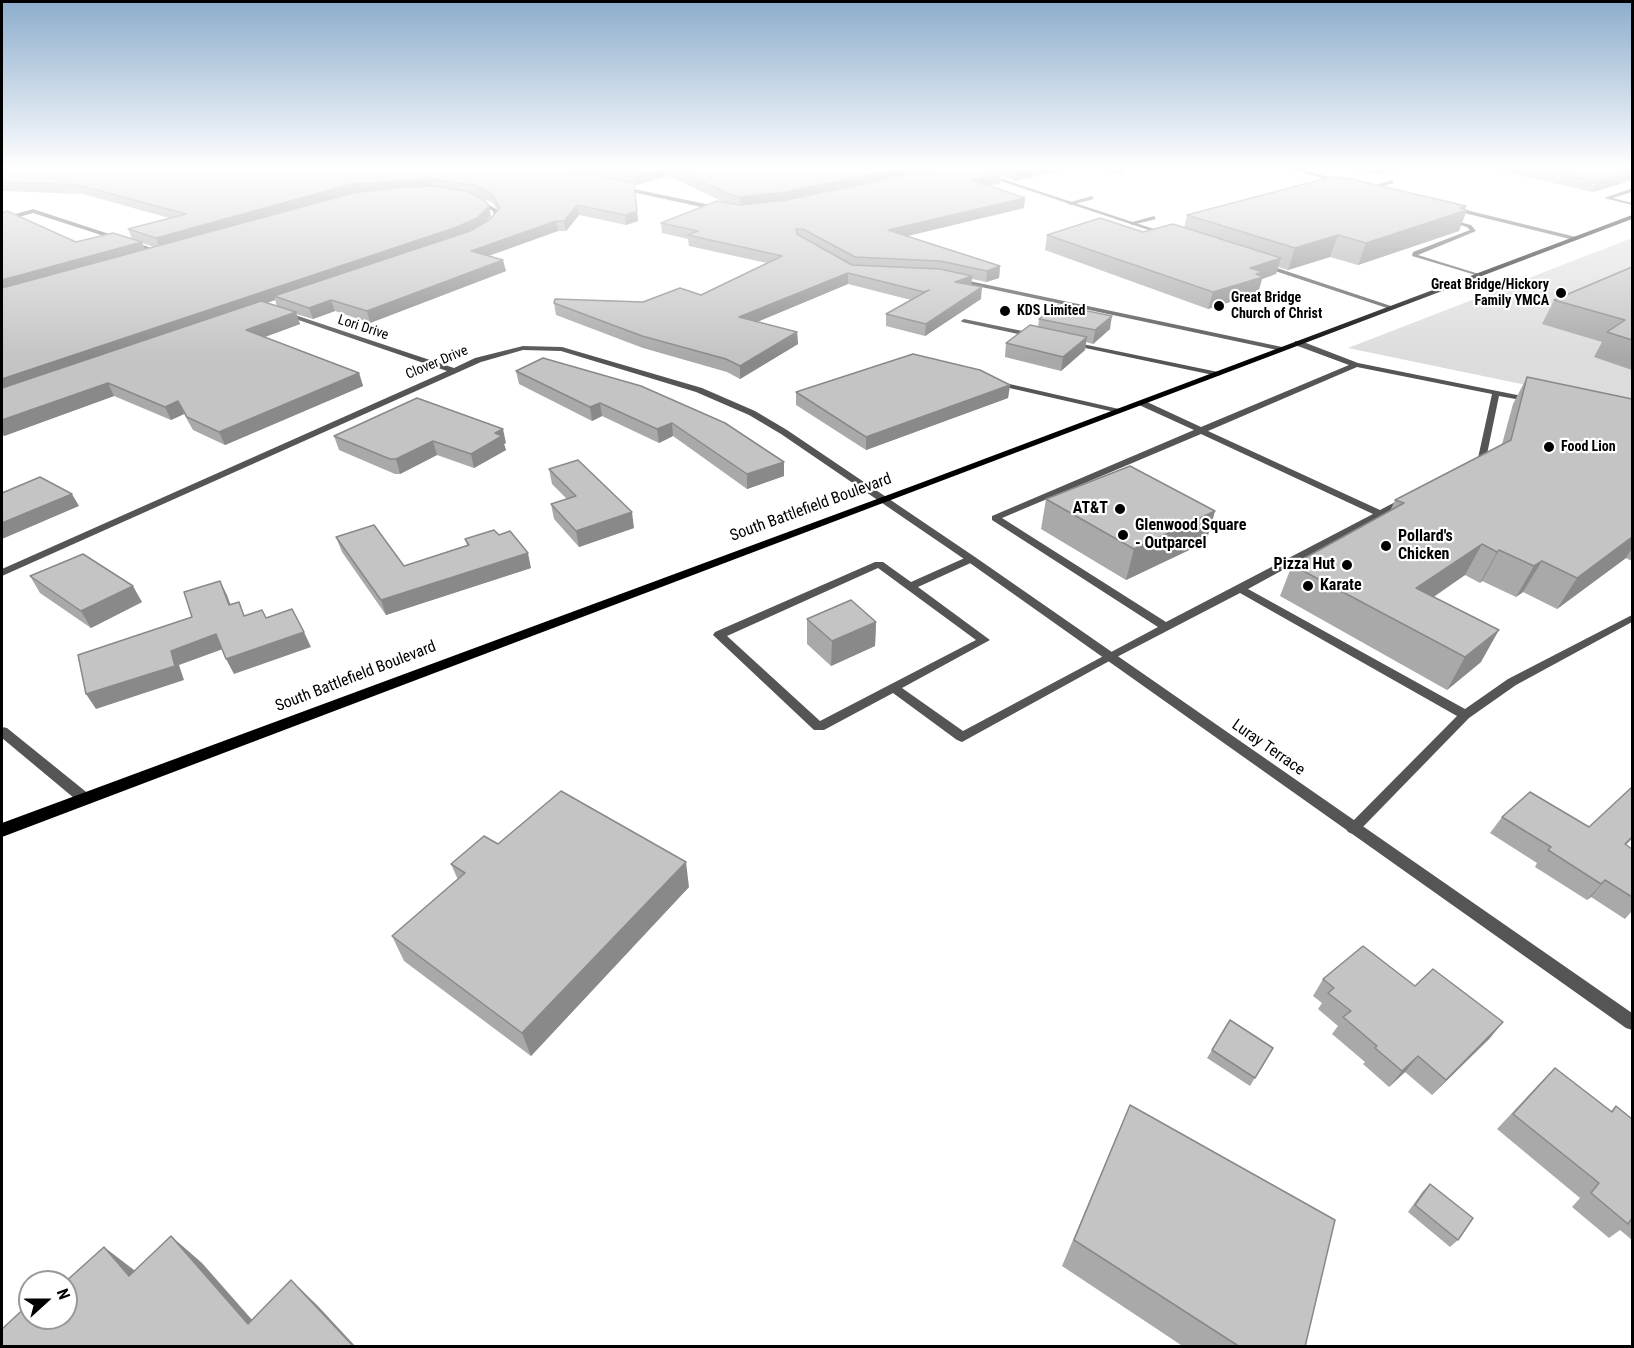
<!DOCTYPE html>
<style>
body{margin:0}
#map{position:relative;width:1634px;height:1348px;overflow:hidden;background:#fff;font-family:"Roboto Condensed",sans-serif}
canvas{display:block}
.frame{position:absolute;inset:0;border:3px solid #000;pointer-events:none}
.north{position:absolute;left:18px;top:1270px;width:60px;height:60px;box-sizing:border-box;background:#fff;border:2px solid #999;border-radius:50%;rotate:69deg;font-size:16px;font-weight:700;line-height:24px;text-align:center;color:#000}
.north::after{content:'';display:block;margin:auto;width:21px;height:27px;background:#000;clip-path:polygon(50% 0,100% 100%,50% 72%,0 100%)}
</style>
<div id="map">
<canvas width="1634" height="1348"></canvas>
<div class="frame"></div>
<div class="north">N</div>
</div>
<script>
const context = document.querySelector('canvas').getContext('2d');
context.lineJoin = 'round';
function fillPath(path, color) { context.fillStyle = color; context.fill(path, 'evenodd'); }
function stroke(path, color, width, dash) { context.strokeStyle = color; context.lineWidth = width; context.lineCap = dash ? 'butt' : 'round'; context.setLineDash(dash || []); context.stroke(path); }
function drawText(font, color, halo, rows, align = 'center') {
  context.font = font + ' "Roboto Condensed",sans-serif'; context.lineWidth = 4.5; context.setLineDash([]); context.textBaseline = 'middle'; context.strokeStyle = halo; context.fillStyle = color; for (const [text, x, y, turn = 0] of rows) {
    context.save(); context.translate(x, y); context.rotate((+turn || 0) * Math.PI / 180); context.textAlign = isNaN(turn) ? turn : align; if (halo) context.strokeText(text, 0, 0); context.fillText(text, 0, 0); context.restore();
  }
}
const green = new Path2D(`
 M1632 238V407L1348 348Z`);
const service = new Path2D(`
 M1613 175 1632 179V181L1611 177Z
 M1392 180 1394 183 1370 190 1367 188Z
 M1632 188V192L1613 198 1632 203V205L1604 198Z
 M1092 196 1094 199 1070 205 1067 203Z
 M1154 216 1156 219 1132 225 1129 223Z
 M1444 218 1471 225 1476 231 1418 255 1479 274V276L1412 256 1413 252 1470 230 1467 227 1444 220Z
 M955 278 1282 347 1286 349 1282 351 953 281V279Z
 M964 319 1037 334 1041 336 1037 338 962 322 961 321Z
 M1068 341 1218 372 1222 374 1218 376 1071 345H1068Z
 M1295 341H1301L1358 363 1532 398 1536 400 1532 402 1499 396 1486 459 1474 466 1470 463 1478 458 1492 394 1357 367 1208 431 1380 510 1403 498 1406 497 1411 500 1248 589 1465 709 1508 679 1632 615V622L1516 685 1469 718 1358 832 1353 834 1348 832 1346 828 1457 716 1240 593 1113 659 962 742 957 740 893 693 824 730H814L713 635 715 632 875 562H883L911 582 967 557H975L976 559 975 561 918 587 990 640 902 688 963 731 1158 627 992 520V516L1194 430 1139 405V401H1145L1201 427 1349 365 1295 345ZM1201 434 1373 514 1166 622 1002 518ZM878 568 976 640 820 721 727 636Z
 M992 380 1119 409 1123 411 1119 413 992 384Z`);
const minor = new Path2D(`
 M961 168H969L1172 235 1167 236Z
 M1288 168H1297L1346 182 1343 184Z
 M620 186 720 207 723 209 720 211 618 189Z
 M472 198H476L498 210 500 216 492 227 487 226 494 216 493 211 472 200Z
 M1450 206 1576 237 1577 238 1574 240 1448 209Z
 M33 209 161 251 162 252 157 253 33 213 2 222V218Z
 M1262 263 1394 307 1395 308 1390 309 1260 266Z
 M283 311 454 368 475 358 523 346 562 347 702 388 755 411 787 430 975 557 1632 1013V1030L1626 1028 967 561 781 434 749 415 696 392 561 351 523 350 481 362 2 576V569L447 371 281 314 280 313Z
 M2 727 7 728 90 795 92 799 90 803 85 804 80 803 2 738Z`);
const primary = new Path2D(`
 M1632 215V219L2 837V823L923 482Z`);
const wall = new Path2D(`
 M2 168H1071L1015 181 1001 176 1000 183 989 186 1025 198 1024 208 906 236 1000 266 999 278 986 282 972 279 971 285 981 299 925 336 886 326V314L911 300 848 284 757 322 797 332 798 344 740 379 727 372 643 348 556 315 554 303 643 302 701 295 767 263 689 246 688 239 662 233 661 223 726 203 668 176 636 185H634L638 221 626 225 579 215 566 231H558L489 256 506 271 370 323 335 311 313 319 296 314 300 324 265 337 359 373 363 386 225 445 193 430 184 414 171 420 114 396 4 436 2 434V213L76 242 132 239 128 229 169 218 83 194 2 191ZM474 194 493 203 497 210 489 220 484 222 491 216 489 206ZM142 243 154 247 145 249ZM275 300 277 306 267 303Z
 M1098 168H1130L1120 175Z
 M1348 168H1404L1377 175Z
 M1487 168H1632V179L1629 177 1626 182 1593 192Z
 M1466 206 1459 231 1358 265 1330 257 1288 270 1278 267 1276 274 1262 279 1258 293 1208 309 1045 250 1047 235 1143 232 1184 228 1187 215Z
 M1632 267V370L1594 357 1602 342 1542 324 1554 300Z
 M1039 319 1110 329 1093 344 1086 342 1085 350 1061 371 1005 357 1006 343 1038 327Z
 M543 358 784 462V476L747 489 673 436 659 443 602 416 592 421 519 384 516 371Z
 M1527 377 1632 399V561L1626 558 1557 609 1523 592 1516 597 1482 581 1480 583 1465 575 1434 597 1481 662 1447 690 1280 596 1292 565 1390 511 1395 500 1502 444 1513 404Z
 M1010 385 1008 398 866 450 796 405V392Z
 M334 436 506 443 504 444 506 450 474 468 437 455 400 474H395L339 450Z
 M549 469 634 528 579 547 554 519 551 504 567 499 552 484Z
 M1046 499 1215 511 1206 542 1126 580 1041 529Z
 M336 537 404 566 467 545 465 539 531 568 386 615 342 552Z
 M30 576 142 602 91 628 40 593Z
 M807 619 876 622 875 646 831 666 807 644Z
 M1502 817 1589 827 1632 839 1626 845 1632 849V911L1625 919 1591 897 1587 900 1535 867 1537 863 1490 833Z
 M498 844 689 887 531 1056 404 961 392 936 458 880 451 864Z
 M1323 979 1415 986 1503 1022 1489 1039 1432 1095 1405 1072 1389 1087 1363 1064 1365 1062 1332 1034 1338 1026 1318 1009 1322 1003 1313 996Z
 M1273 1048 1250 1086 1207 1058 1212 1050Z
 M1555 1068 1611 1111 1616 1106 1632 1119V1240L1620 1230 1609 1238 1572 1207 1580 1198 1497 1129 1539 1084Z
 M1130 1105 1305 1347H1184L1062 1266 1117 1135Z
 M1430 1184 1458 1240 1450 1247 1408 1212 1423 1191Z`);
const shadedWall = new Path2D(`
 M661 168H668V176L636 185 635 176Z
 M904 168H948L786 202 740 207V197Z
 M1030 168H1071L1015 181 1016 171Z
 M1121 168H1130L1120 175Z
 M1379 168H1404L1377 175Z
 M1631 173 1626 182 1593 192 1597 182Z
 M1001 174 1000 183 971 189 972 180Z
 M430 179 432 189 160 249 156 238 352 184Z
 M1025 198 1024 208 887 241 888 230Z
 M577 205 579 215 566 231 564 221Z
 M489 206 491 216 479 228 274 296 275 300 2 394V379Z
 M1466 206 1464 211 1467 210 1459 231 1358 265 1366 243Z
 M637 211 638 221 626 225 625 215Z
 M556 221 558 231 473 261 471 251Z
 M1338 235 1330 257 1288 270 1295 248Z
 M142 242 146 253 2 293V280Z
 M1281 258 1276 274 1262 279 1258 293 1208 309 1213 292 1250 268Z
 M503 260 506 271 370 323 367 311Z
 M1000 266 999 278 986 282 987 271Z
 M848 273V284L740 329 739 317Z
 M972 276 971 287 955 282Z
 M982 287 981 299 925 336 926 324Z
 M331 300 335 311 313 319 309 308Z
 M296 312 300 324 251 342 246 330Z
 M1112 316 1110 329 1093 344 1095 330Z
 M797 332 798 344 740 379V366Z
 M1087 337 1085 350 1061 371 1063 357Z
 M359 373 363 386 225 445 219 432Z
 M108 383 114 396 4 436 2 431V420Z
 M1010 385 1008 398 866 450V437Z
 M178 401 184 414 171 420 165 407Z
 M600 403 602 416 592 421 590 407Z
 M672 423 673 436 659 443 657 429Z
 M503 429 506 443 504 444 506 450 474 468 471 454 495 433Z
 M433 441 437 455 400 474 396 459Z
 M784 462V476L747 489V474Z
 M72 494 79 506 2 539V523Z
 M1215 511 1206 542 1126 580 1134 549Z
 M632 512 634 528 579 547 576 531Z
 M1632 537V548L1626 558 1557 609 1577 578Z
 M1482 544 1465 575 1400 619 1416 588Z
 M1499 550 1482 581 1480 583 1497 552Z
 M528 553 531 568 386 615 381 600Z
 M1542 561 1523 592 1516 597 1534 566Z
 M220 581 227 595 236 620 229 605Z
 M133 586 142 602 91 628 81 611Z
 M876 622 875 646 831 666 832 641Z
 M1499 630 1481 662 1447 690 1465 657Z
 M304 632 311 647 234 674 226 659Z
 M216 634 223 649 179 665 184 680 96 709 86 694 171 651Z
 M686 862 689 887 531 1056 522 1033Z
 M1605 880 1591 897 1587 900 1601 884Z
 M1503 1022 1489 1039 1432 1095 1446 1080Z
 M1418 1056 1405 1072 1389 1087 1402 1071Z
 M171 1236 202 1263 276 1347 248 1324Z
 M104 1247 138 1273 129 1276Z
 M291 1280 317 1305 356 1347H354Z`);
const building = new Path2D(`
 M2 168H563L634 183 637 211 625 215 577 205 564 221H556L471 251 503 260 367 311 331 300 309 308 274 296 470 231 489 220 500 208 491 193 474 185 430 179 352 184 156 238 128 229 186 214 78 185 2 182Z
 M598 168H661L635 176Z
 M672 168H904L785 192 740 197 731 195Z
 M941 168H983L1001 174 972 180 1025 198 888 230 1000 266 987 271 940 261 855 257 803 229H796L797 234 852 265 940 269 972 276 955 282 982 287 926 324 886 314 929 290 924 292 848 273 739 317 797 332 740 366 726 359 642 336 554 303 555 299 643 302 680 288 701 295 782 256 688 235 698 231 661 223 717 201 740 205 786 200Z
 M1006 168H1030L1016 171Z
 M1532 168H1615L1631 173 1597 182Z
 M1331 177 1347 178 1466 206 1460 208 1467 210 1366 243 1338 235 1295 248 1187 215Z
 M437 186 469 192 483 199 489 206 477 218 457 227 2 379V288L353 193 401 187Z
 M7 211 76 242 113 233 142 242 2 280V213Z
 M1100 218 1143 232 1173 224 1281 258 1250 268 1263 272 1256 274 1263 277 1213 292 1047 235Z
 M1632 267V340L1607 332 1625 320 1554 300Z
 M261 301 296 312 246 330 359 373 219 432 187 417 178 401 165 407 108 383 2 420V388Z
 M1058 305 1112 316 1095 330 1039 319Z
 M1030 325 1087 337 1063 357 1006 343Z
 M913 354 980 370 1010 385 866 437 796 392Z
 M543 358 641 386 725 423 784 462 747 474 672 423 657 429 600 403 590 407 516 371Z
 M1527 377 1632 399V537L1577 578 1542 561 1534 566 1499 550 1497 552 1482 544 1416 588 1499 630 1465 657 1292 565 1404 503 1395 500 1511 440Z
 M417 398 503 429 495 433 502 436 471 454 433 441 396 459H390L334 436Z
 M578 460 632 512 576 531 551 504 576 496 549 469Z
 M1130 466 1215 511 1134 549 1046 499Z
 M40 477 72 494 2 523V493Z
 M374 525 404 566 469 545 465 539 494 530 499 535 510 531 528 553 381 600 336 537Z
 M83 554 133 586 81 611 30 576Z
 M220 581 229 605 239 602 244 616 262 610 266 618 292 609 304 632 226 659 216 634 171 651 175 666 86 694 78 655 192 617 184 592Z
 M851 600 876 622 832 641 807 619Z
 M1632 787V837L1625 844 1632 849V897L1605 880 1601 884 1548 850 1551 847 1502 817 1530 792 1589 827Z
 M561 791 686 862 522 1033 392 936 465 873 451 864 484 836 498 844Z
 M1363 946 1415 986 1433 969 1503 1022 1446 1080 1418 1056 1402 1071 1375 1048 1377 1046 1343 1017 1351 1011 1328 993 1334 988 1323 979Z
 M1230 1020 1273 1048 1255 1078 1212 1050Z
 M1555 1068 1612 1112 1616 1106 1632 1119V1218L1628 1224 1591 1193 1599 1183 1513 1114Z
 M1130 1105 1335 1220 1305 1347H1240L1074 1240Z
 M1430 1184 1473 1218 1458 1240 1415 1205Z
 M171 1236 248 1324 291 1280 354 1347H2V1329L30 1303V1318H66V1282H65L104 1247 129 1276Z`);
const markers = [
 [1561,293,6,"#000"],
 [1219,306,6,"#000"],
 [1005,311,6,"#000"],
 [1549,447,6,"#000"],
 [1120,509,6,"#000"],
 [1123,535,6,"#000"],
 [1386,546,6,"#000"],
 [1347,565,6,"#000"],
 [1308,586,6,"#000"]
];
const farPoinames = [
 ["Great Bridge/Hickory",1549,285,"right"],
 ["Family YMCA",1549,301,"right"],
 ["Great Bridge",1231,298],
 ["Church of Christ",1231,314],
 ["KDS Limited",1017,311],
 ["Food Lion",1561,447]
];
const farStreetnames = [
 ["Lori Drive",363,328,18],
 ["Clover Drive",437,363,-23]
];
const streetNames = [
 ["South Battlefield Boulevard",811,508,-20],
 ["South Battlefield Boulevard",356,677,-21],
 ["Luray Terrace",1268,748,35]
];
const poiNames = [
 ["AT&T",1108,509,"right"],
 ["Glenwood Square",1135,526],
 ["- Outparcel",1135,544],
 ["Pollard's",1398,537],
 ["Chicken",1398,555],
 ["Pizza Hut",1335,565,"right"],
 ["Karate",1320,586]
];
fillPath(green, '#dcdcdc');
fillPath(service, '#555');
fillPath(minor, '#555');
fillPath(primary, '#000');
fillPath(wall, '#a9a9a9');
fillPath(shadedWall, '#898989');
fillPath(building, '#c4c4c4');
stroke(building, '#898989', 1.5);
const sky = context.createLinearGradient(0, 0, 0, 357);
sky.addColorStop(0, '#8cadcc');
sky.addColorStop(0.47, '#fff');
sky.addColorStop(1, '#ffffff00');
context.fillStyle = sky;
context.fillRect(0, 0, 1634, 357);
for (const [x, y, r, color] of markers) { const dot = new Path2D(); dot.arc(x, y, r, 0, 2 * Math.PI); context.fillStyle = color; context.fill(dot); stroke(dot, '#fff', 2); }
drawText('bold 14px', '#000', '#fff', farPoinames, 'left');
drawText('14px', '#000', '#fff', farStreetnames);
drawText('16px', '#000', '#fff', streetNames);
drawText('bold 16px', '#000', '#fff', poiNames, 'left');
</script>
